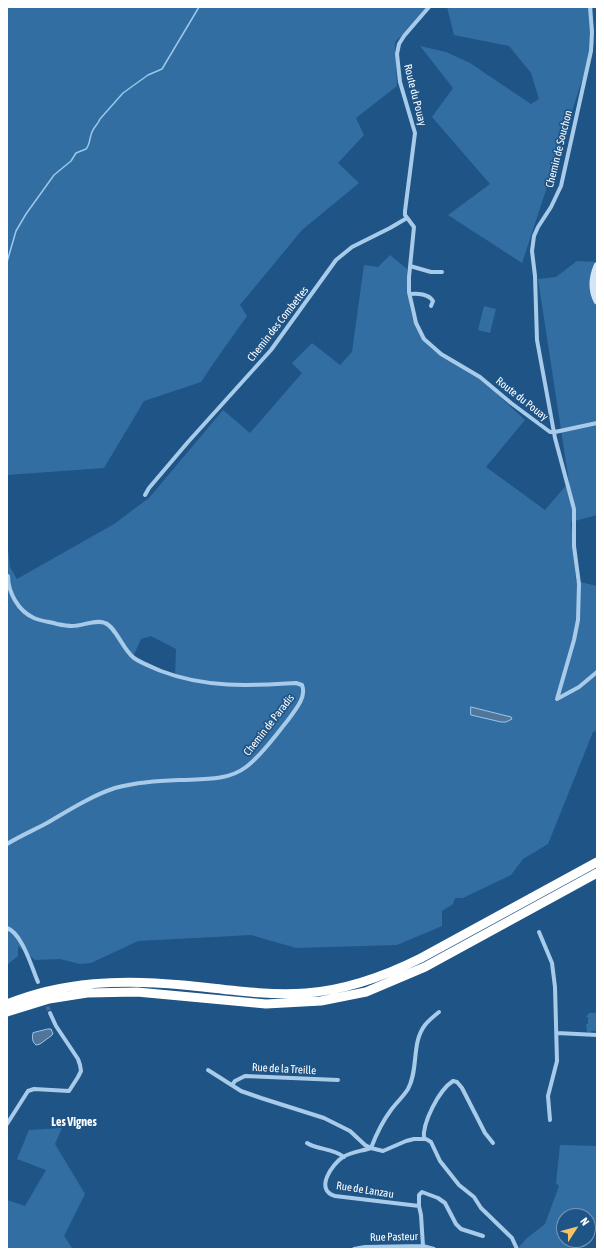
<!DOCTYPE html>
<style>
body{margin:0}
#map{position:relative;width:604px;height:1256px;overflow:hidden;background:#1f5486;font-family:"Asap Condensed",sans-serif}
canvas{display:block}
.frame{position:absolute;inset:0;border:8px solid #fff;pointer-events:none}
.north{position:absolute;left:556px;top:1208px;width:40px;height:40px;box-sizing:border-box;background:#1f5486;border:1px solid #7998b6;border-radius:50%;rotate:54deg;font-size:11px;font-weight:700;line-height:16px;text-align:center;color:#fff}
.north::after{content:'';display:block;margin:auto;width:14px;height:18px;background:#f8c268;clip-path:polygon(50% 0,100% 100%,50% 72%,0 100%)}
</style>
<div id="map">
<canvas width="604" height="1256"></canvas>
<div class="frame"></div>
<div class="north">N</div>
</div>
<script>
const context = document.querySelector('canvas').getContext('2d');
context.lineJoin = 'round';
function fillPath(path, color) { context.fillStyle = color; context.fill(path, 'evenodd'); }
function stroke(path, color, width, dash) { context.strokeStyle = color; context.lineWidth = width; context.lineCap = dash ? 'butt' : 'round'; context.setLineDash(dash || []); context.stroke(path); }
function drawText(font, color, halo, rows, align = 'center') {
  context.font = font + ' "Asap Condensed",sans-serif'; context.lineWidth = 3.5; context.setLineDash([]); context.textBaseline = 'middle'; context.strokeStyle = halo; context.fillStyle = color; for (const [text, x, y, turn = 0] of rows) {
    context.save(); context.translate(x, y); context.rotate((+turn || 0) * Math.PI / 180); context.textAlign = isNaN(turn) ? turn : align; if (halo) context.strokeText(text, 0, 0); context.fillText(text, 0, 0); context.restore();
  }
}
const green = new Path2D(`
 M7 7H432L395 42 397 86 356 118 364 135 338 163 359 183 302 230 240 305 247 316 215 361 201 382 144 401 104 468 7 475Z
 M447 7H593L594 44 522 263 448 215 490 184 432 117 453 88 420 46 446 52 470 63 531 104 539 99 531 73 509 46 454 35Z
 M390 255 407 269C408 299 409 331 434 351 447 362 465 368 479 378 495 391 509 406 525 420L486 467 545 510 569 482 538 279 556 277 577 261 597 262V515L571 522 576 581 597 586V731L593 732 548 844 523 859 511 875 463 898H455L453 904 442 911V926L397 945 296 948 251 935 138 941 91 963 80 964 60 959 35 960 18 946V956L7 965V539L10 567 17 579 114 524 149 498 223 410 250 433 302 373 292 363 312 343 340 365 352 352 364 265 378 267ZM151 636 176 649 175 677 132 659 141 639Z
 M484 306 496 309 490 333 478 330Z
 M589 1013H597V1031H591L590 1033 587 1032 586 1024H588V1017H586Z
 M62 1128 55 1144 85 1194 64 1236 73 1249H7V1200L25 1206 46 1170 17 1159 29 1130Z
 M560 1145 597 1146V1229L588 1232V1216H564V1240H574L578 1249H520L519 1247 527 1238 545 1224 559 1186 556 1183Z`);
const water = new Path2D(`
 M471 707 511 717 512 719 506 722H501L471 715Z
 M48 1029H51L53 1034 51 1036 40 1044 36 1045C32 1042 32 1037 33 1033Z`);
const stream = new Path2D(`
 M7 262 16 231 26 214 54 175 71 161 76 153 86 149C91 143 89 136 93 130 95 126 98 124 100 119L123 93 148 75 162 69 199 7`);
const streetTunnel = new Path2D(`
 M45 1001 50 1013`);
const street = new Path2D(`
 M429 7 404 36 399 44 397 54 400 82 415 133 405 211V215L414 227 409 277V292L416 323 424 339 441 354 480 377 511 403 550 432H555L597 423
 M590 7 592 32 591 51 561 186 551 207 538 227 534 236 532 251 535 276 537 340 555 438 574 509V546L579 584 578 620 574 640 557 699 579 687 597 672
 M410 266 431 272H442
 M410 294C417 293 429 294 433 301L431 306
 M145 495 149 488 188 442 271 350 336 260 352 247 390 228 407 218
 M7 844C20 836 34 830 47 823 69 810 91 796 115 788 136 782 160 781 181 780 202 779 228 781 246 767 262 755 275 736 288 720 295 710 307 697 302 685L296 683C250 686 205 688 161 671 152 667 141 663 134 658 123 650 116 627 105 623 95 619 83 626 72 626 67 626 62 625 57 624 50 622 41 621 34 618 18 611 8 592 8 576
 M7 928C22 933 32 968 38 982
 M539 932 552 963 555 987 557 1061 548 1096 550 1120
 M557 1033 597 1035
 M208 1070 241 1091 261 1098 324 1118 350 1131 365 1145 371 1148 383 1151 406 1141 414 1139H426L431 1142 440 1161 459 1185 474 1197 481 1208 512 1238 517 1249
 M232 1085 235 1081 245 1076 338 1080
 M7 1124 28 1091 34 1089 69 1091 78 1077 81 1071 80 1065 78 1059 56 1026 50 1013
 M424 1139C422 1123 439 1090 453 1081L457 1082 462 1088 485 1133 493 1143
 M307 1143C318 1150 333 1148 344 1157
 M419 1206V1195L422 1192 438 1198 445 1203 456 1224 461 1229 483 1236
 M423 1246 421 1215 419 1206 335 1196C314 1190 332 1164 343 1157 351 1152 362 1151 371 1148 376 1135 382 1122 391 1110 396 1103 403 1097 408 1089 419 1069 411 1043 425 1025 429 1020 434 1016 439 1012
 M354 1249 365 1247 423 1246 434 1249`);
const secondary = new Path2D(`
 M597 266C592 278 591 289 597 301`);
const highway = new Path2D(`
 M7 1004C63 981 123 979 183 985 224 989 265 996 306 993 347 990 385 976 421 958L597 862
 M7 1012 49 999 87 993 137 992 266 1004 321 1001 366 992 425 967 597 873`);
const streetNames = [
 ["Route du Pouay",415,95,76],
 ["Chemin de Souchon",559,149,-76],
 ["Chemin des Combettes",278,324,-52],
 ["Route du Pouay",522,399,38],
 ["Chemin de Paradis",269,725,-52],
 ["Rue de la Treille",284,1069,3],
 ["Rue de Lanzau",365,1190,9],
 ["Rue Pasteur",394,1237,-1]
];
const neighbourhoodNames = [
 ["Les Vignes",74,1122]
];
fillPath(green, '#336ea3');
fillPath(water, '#51769a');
stroke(water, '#9bc7eb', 1);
stroke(stream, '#9bc7eb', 1.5);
stroke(streetTunnel, '#416e98', 4, [4, 2]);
stroke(street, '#a8cbea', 4);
stroke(secondary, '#d3e6f8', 7);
stroke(highway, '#fff', 9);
drawText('11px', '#fff', '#1f5486', streetNames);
drawText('bold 12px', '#fff', '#1f5486', neighbourhoodNames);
</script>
